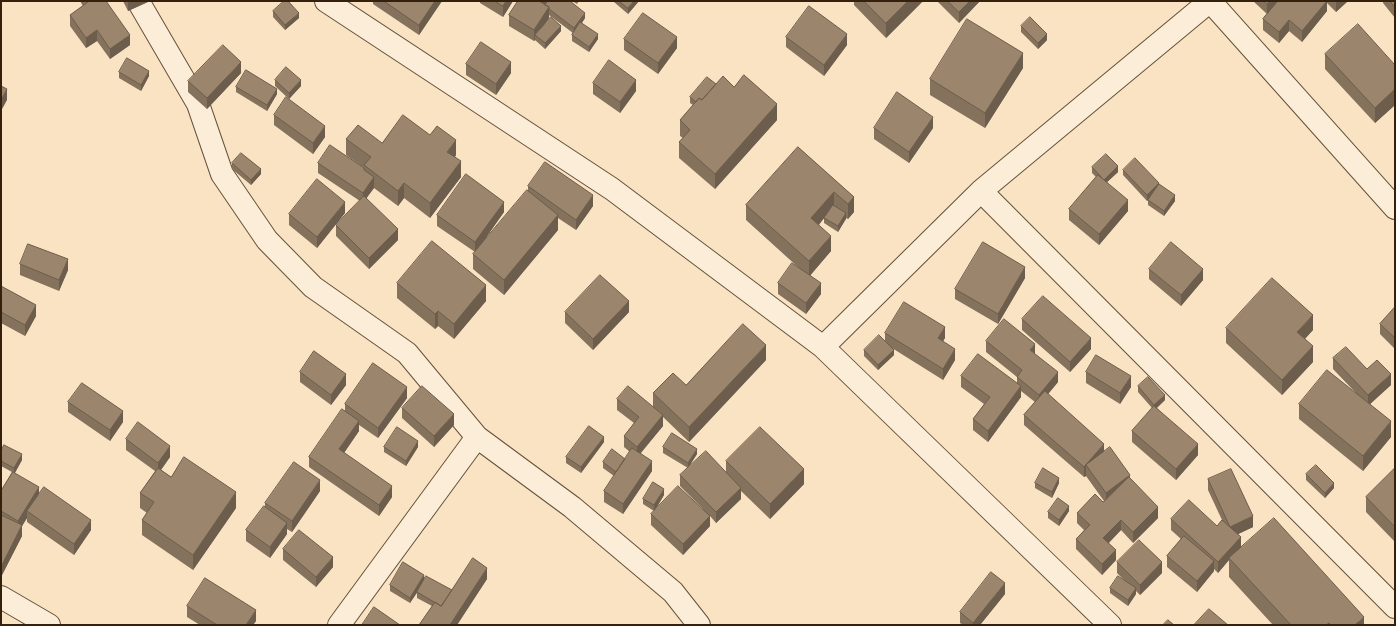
<!DOCTYPE html>
<style>
body{margin:0}
#map{position:relative;width:1396px;height:626px;overflow:hidden;background:#f9e3c3;font-family:"Old Standard TT",serif}
canvas{display:block}
.frame{position:absolute;inset:0;border:2px solid #35200d;pointer-events:none}
</style>
<div id="map">
<canvas width="1396" height="626"></canvas>
<div class="frame"></div>
</div>
<script>
const context = document.querySelector('canvas').getContext('2d');
context.lineJoin = 'round';
function stroke(path, color, width, dash) { context.strokeStyle = color; context.lineWidth = width; context.lineCap = dash ? 'butt' : 'round'; context.setLineDash(dash || []); context.stroke(path); }
function fillPath(path, color) { context.fillStyle = color; context.fill(path, 'evenodd'); }
const minor = new Path2D(`
 M138 1 198 104 222 174 267 240 313 287 407 353 477 437 572 507 673 592 699 625
 M326 1 612 189 823 347 1110 625
 M1210 1 1395 208
 M981 191 1210 1
 M823 347 981 191 1395 607
 M1 597 49 625
 M339 625 477 437`);
const wall = new Path2D(`
 M80 1H106L130 45 110 59 97 41 86 48 70 26V15L83 6Z
 M123 1H150L128 11Z
 M373 1H442L419 35 373 4Z
 M480 1H513L503 17 480 3Z
 M518 1H570L585 18 582 23 598 39 589 52 572 41V35L573 33 549 15V18L545 23 561 31 545 49 535 40 534 41 509 26V15Z
 M572 1H579L577 4Z
 M614 1H639L628 14 614 2Z
 M854 1H923L886 38 854 5Z
 M937 1H980L959 23Z
 M1253 1H1348L1336 12 1327 3V11L1302 42 1289 31 1279 43 1263 30V19L1267 14Z
 M1383 1H1395V18L1383 3Z
 M273 11 299 18 285 30 273 17Z
 M1021 26 1047 40 1038 49 1021 32Z
 M786 37 847 45 824 76 786 47Z
 M624 39 677 48 658 74 624 50Z
 M1325 54 1395 65V105L1375 123 1325 69Z
 M466 64 511 73 496 95 466 75Z
 M1023 68 985 128 930 95V79Z
 M119 72 149 76 141 91 119 78Z
 M241 73 207 109 188 92V81Z
 M275 80 301 86 289 99 275 86Z
 M593 83 636 91 620 113 593 94Z
 M716 84 734 87 777 120 715 189 679 158V142L683 138 680 136V120L693 105 690 103V97Z
 M236 87 277 94 267 111 236 92Z
 M274 115 325 137 313 154 274 125Z
 M874 128H933L909 163 874 139Z
 M346 139 382 143 456 155 455 157 461 177 430 218 404 198 398 206 374 188 366 198 398 240 369 269 336 236V225L360 201 318 173V163L364 168 346 155Z
 M798 147 854 197V212L848 219 846 218 838 232 824 223V218L819 225 831 251 810 275 821 294 806 314 778 294V283L799 268 746 220V205Z
 M232 163 261 174 251 185 232 169Z
 M1092 167 1118 172 1107 182 1128 211 1099 245 1069 220V209L1096 177 1092 173Z
 M1123 170 1159 184 1175 201 1164 216 1148 205V200L1147 201 1123 175Z
 M528 186 593 206 576 230 558 218V230L504 295 473 269V254L475 252 437 226V215L504 212 483 242 528 190Z
 M345 213 317 248 289 225V214Z
 M20 264 68 270 59 291 20 275Z
 M1149 269 1203 280 1181 306 1149 279Z
 M1025 278 998 324 955 299V289Z
 M397 283 486 301 454 339 438 326 435 329 397 298Z
 M1 286 36 316 25 336 1 323Z
 M1395 307V349L1380 334V324Z
 M565 312H629L593 350 565 323Z
 M1022 319 1091 349 1070 372 1022 330Z
 M1226 328 1313 330 1305 339 1313 362 1282 395 1226 343Z
 M885 333 945 338 943 341 955 360 943 380 892 348 894 355 878 370 864 356V350L885 341Z
 M986 341 1035 354 1058 382 1048 394 1104 451 1130 479 1158 518 1133 543 1121 530 1109 543 1116 560 1102 575 1076 549V539L1084 530 1077 523V513L1103 502 1104 501 1086 476 1084 477 1024 425V415L1035 402 1021 391V397L988 442 973 430V419L984 404 961 387V376L1017 383V377L986 352Z
 M1333 358 1391 385 1370 404 1391 437 1363 471 1299 419V404L1355 392 1333 369Z
 M766 360 689 442 663 417V426L641 453 652 471 623 514 604 502V491L614 476 603 468V462L625 459 630 452 624 447V436L634 423 617 410V399L653 407V393L686 385Z
 M300 372 346 385 331 405 300 382Z
 M1086 372 1131 387 1120 404 1086 383Z
 M1138 386 1165 400 1157 408 1198 455 1176 480 1132 442V431L1152 408 1138 392Z
 M407 398 378 438 359 425V431L344 453 392 497 379 516 309 467V457L345 410V404Z
 M68 402 123 422 110 441 68 412Z
 M402 408 454 425 434 447 402 418Z
 M126 439 170 457 161 470 171 477 236 508 193 570 142 535V520L147 513 140 508V493L155 471 126 450Z
 M604 442 581 473 566 463V457Z
 M384 447H418L406 466 384 452Z
 M663 447 697 454 688 468 726 472V461L804 484 770 519 741 491V499L716 523 710 516V526L683 555 651 525V514L654 511 643 504V499L664 495 655 511 703 509 680 486V475L688 468 663 453Z
 M1 452 22 460 15 473 39 494 91 530 74 555 27 522V518L22 526V536L1 577V491L12 472 1 466Z
 M1395 468V542L1366 512V497Z
 M1306 474 1334 488 1325 498 1306 480Z
 M1208 479 1253 527 1238 534 1241 547 1364 625H1273L1229 577V560L1218 573 1214 569V571L1197 592 1167 567V556L1181 539 1171 530V519L1217 526 1222 520 1208 490Z
 M1035 483H1059L1052 498 1035 488Z
 M320 491 292 532 287 529V534L270 558 246 541V530L265 507V503Z
 M1069 511 1059 526 1048 518V512Z
 M283 549 333 567 316 587 283 560Z
 M1117 562 1162 573 1140 595 1136 591V594L1128 606 1110 593V588L1126 582 1117 573Z
 M424 578 452 590 487 579 457 625H419L432 606 417 598V593L410 603 390 591V585Z
 M1005 594 980 625H963L960 623V612Z
 M187 606 256 621 253 625H200L187 617Z`);
const shadedWall = new Path2D(`
 M128 1H150L128 11Z
 M435 1H442L419 35V25Z
 M506 1H513L503 17V6Z
 M542 1H549L542 10Z
 M634 1H639L628 14V8Z
 M908 1H923L886 38V23Z
 M970 1H980L959 23V12Z
 M1270 1H1281L1267 15V4Z
 M1327 1V11L1302 42V31Z
 M1336 1H1348L1336 12Z
 M549 7V18L537 37 535 35V40L534 41V30Z
 M299 13V18L285 30V25Z
 M585 13V18L574 34V28Z
 M1289 20V31L1279 43V32Z
 M561 26V31L545 49V43Z
 M97 30V41L86 48V38Z
 M598 34V39L589 52V47Z
 M847 34V45L824 76V65Z
 M1047 34V40L1038 49V43Z
 M130 35V45L110 59V49Z
 M677 37V48L658 74V63Z
 M1023 53V68L985 128V113Z
 M241 62V73L207 109V98Z
 M511 62V73L496 95V84Z
 M149 71V76L141 91V85Z
 M301 80V86L289 99V93Z
 M636 80V91L620 113V102Z
 M7 89V100L1 111V100Z
 M277 89V94L267 111V105Z
 M1395 89V105L1375 123V108Z
 M777 104V120L715 189V174Z
 M933 117V128L909 163V152Z
 M325 126V137L313 154V143Z
 M456 140V155L447 167V152Z
 M461 161V177L430 218V203Z
 M1118 166V172L1104 185V180Z
 M261 169V174L251 185V180Z
 M374 177V188L363 203V193Z
 M404 183V198L398 206V191Z
 M1159 183V189L1147 201V195Z
 M834 192V207L811 233V218Z
 M593 195V206L576 230V220Z
 M1175 195V201L1164 216V211Z
 M854 197V212L848 219V204Z
 M1128 200V211L1099 245V234Z
 M345 202V213L317 248V237Z
 M504 202V212L475 253V242Z
 M846 213V219L838 232V226Z
 M558 215V230L504 295V280Z
 M398 229V240L369 269V258Z
 M831 236V251L809 277V261Z
 M68 259V270L59 291V280Z
 M1025 267V278L998 324V314Z
 M1203 269V280L1181 306V295Z
 M821 283V294L806 314V303Z
 M486 285V301L454 339V324Z
 M629 301V312L593 350V339Z
 M36 305V316L25 336V325Z
 M438 311V326L435 329V314Z
 M1313 315V330L1297 347V332Z
 M945 327V338L938 349V338Z
 M1091 338V349L1070 372V362Z
 M1035 344V354L1030 350Z
 M766 345V360L689 442V427Z
 M1313 346V362L1282 395V380Z
 M955 349V360L943 380V369Z
 M894 350V355L878 370V365Z
 M1058 372V382L1039 405V395Z
 M346 374V385L331 405V395Z
 M1391 374V385L1368 406V395Z
 M1131 376V387L1120 404V393Z
 M1021 386V397L988 442V431Z
 M407 387V398L378 438V428Z
 M1165 395V400L1154 410V405Z
 M123 411V422L110 441V430Z
 M454 414V425L434 447V436Z
 M663 415V426L637 457V447Z
 M359 421V431L339 460V449Z
 M1391 421V437L1363 471V456Z
 M604 437V442L581 473V467Z
 M418 441V447L406 466V461Z
 M1104 444V455L1086 465V476L1084 477V467Z
 M1198 444V455L1176 480V469Z
 M170 446V457L158 474V463Z
 M697 449V454L688 468V463Z
 M22 454V460L14 474V468Z
 M652 461V471L623 514V504Z
 M804 469V484L770 519V504Z
 M1130 475V486L1106 503V493Z
 M1059 478V483L1052 498V492Z
 M320 480V491L292 532V521Z
 M1334 483V488L1325 498V493Z
 M392 486V497L379 516V505Z
 M39 487V498L27 511V518L22 526V536L1 577V567L18 532V521Z
 M741 488V499L716 523V512Z
 M664 489V495L654 511V505Z
 M236 492V508L193 570V555Z
 M1069 506V511L1059 526V520Z
 M1158 507V518L1133 543V532Z
 M710 516V526L683 555V544Z
 M1253 516V527L1230 538V527Z
 M91 520V530L74 555V544Z
 M1121 520V530L1103 548V538Z
 M287 523V534L270 558V547Z
 M1241 537V548L1229 558V560L1218 573V562Z
 M1116 550V560L1102 575V564Z
 M333 557V567L316 587V577Z
 M1214 561V571L1197 592V581Z
 M1162 562V573L1140 595V585Z
 M487 568V579L457 625H450Z
 M424 575V581L410 603V598Z
 M1005 583V594L980 625H973V623Z
 M1136 588V594L1128 606V600Z
 M256 610V621L253 625H246Z
 M1364 617V625H1355Z`);
const building = new Path2D(`
 M87 1H106L130 35 110 49 97 30 86 38 70 15 88 2Z
 M284 1H288L299 13 285 25 273 11Z
 M384 1H435L419 25Z
 M495 1H506L503 6Z
 M518 1H539L549 7 534 30 509 15Z
 M548 1H570L585 13 574 28 549 9V7L545 5Z
 M619 1H634L628 8Z
 M864 1H908L886 23Z
 M948 1H970L959 12Z
 M1264 1H1270L1267 4Z
 M1278 1H1327L1302 31 1289 20 1279 32 1263 19Z
 M1390 1H1395V7Z
 M809 6 847 34 824 65 786 37Z
 M643 13 677 37 658 63 624 39Z
 M551 17 561 26 545 43 535 35Z
 M1030 17 1047 34 1038 43 1021 26Z
 M967 19 1023 53 985 113 930 79Z
 M580 22 598 34 589 47 572 35Z
 M1358 24 1395 65V89L1375 108 1325 54Z
 M481 42 511 62 496 84 466 64Z
 M223 45 241 62 207 98 188 81Z
 M127 58 149 71 141 85 119 72Z
 M609 60 636 80 620 102 593 83Z
 M286 67 301 80 289 93 275 80Z
 M246 70 277 89 267 105 236 87Z
 M744 75 777 104 715 174 679 142 690 130 680 120 699 98 702 100 723 76 734 87Z
 M707 77 716 84 702 100 699 98 696 102 690 97Z
 M1 86 7 89 1 100Z
 M897 92 933 117 909 152 874 128Z
 M286 97 325 126 313 143 274 115Z
 M403 115 430 135 437 126 456 140 447 152 461 161 430 203 404 183 398 191 364 165 371 157 346 139 358 125 382 143Z
 M330 145 364 168V170L374 177 363 193 318 163Z
 M798 147 854 197 848 204 834 192 811 218 831 236 809 261 746 205Z
 M241 153 261 169 251 180 232 163Z
 M1106 154 1118 166 1104 180 1092 167Z
 M1135 158 1159 183 1147 195 1123 170Z
 M545 162 593 195 576 220 528 186Z
 M466 174 504 202 475 242 437 215Z
 M1098 175 1128 200 1099 234 1069 209Z
 M317 179 345 202 317 237 289 214Z
 M1159 184 1175 195 1164 211 1148 200Z
 M527 190 558 215 504 280 473 254Z
 M364 196 398 229 369 258 336 225Z
 M833 205 846 213 838 226 824 218Z
 M432 241 486 285 454 324 438 311 435 314 397 283Z
 M983 242 1025 267 998 314 955 289Z
 M1171 242 1203 269 1181 295 1149 269Z
 M28 244 68 259 59 280 20 264Z
 M792 263 821 283 806 303 778 283Z
 M600 275 629 301 593 339 565 312Z
 M1272 278 1313 315 1297 332 1313 346 1282 380 1226 328Z
 M1 286 36 305 25 325 1 312Z
 M1043 296 1091 338 1070 362 1022 319Z
 M904 302 945 327 938 338 955 349 943 369 885 333Z
 M1395 307V338L1380 324Z
 M1004 319 1035 344 1030 350 1058 372 1039 395 1017 377 1022 370 986 341Z
 M743 324 766 345 689 427 653 393 673 373 686 385Z
 M879 335 894 350 878 365 864 350Z
 M1346 347 1367 369 1377 360 1391 374 1368 395 1333 358Z
 M314 351 346 374 331 395 300 372Z
 M978 354 1021 386 988 431 973 419 990 397 961 376Z
 M1096 355 1131 376 1120 393 1086 372Z
 M373 363 407 387 378 428 345 404Z
 M1327 370 1391 421 1363 456 1299 404Z
 M1148 377 1165 395 1154 405 1138 386Z
 M82 383 123 411 110 430 68 402Z
 M422 386 454 414 434 436 402 408Z
 M628 386 663 415 637 447 624 436 639 417 617 399Z
 M1045 391 1104 444 1084 467 1024 415Z
 M1154 406 1198 444 1176 469 1132 431Z
 M342 409 359 421 339 449 392 486 379 505 309 457Z
 M138 422 170 446 158 463 126 439Z
 M589 426 604 437 581 467 566 457Z
 M397 427 418 441 406 461 384 447Z
 M760 427 804 469 770 504 726 461Z
 M672 433 697 449 688 463 663 447Z
 M4 445 22 454 14 468 1 461V452Z
 M1110 447 1130 475 1106 493 1086 465Z
 M632 448 652 461 623 504 604 491Z
 M612 449 625 459 616 472 603 462Z
 M706 451 741 488 716 512 680 475Z
 M184 457 236 492 193 555 142 520 154 502 140 493 158 468 171 477Z
 M294 462 320 480 292 521 265 503Z
 M1316 465 1334 483 1325 493 1306 474Z
 M1043 468 1059 478 1052 492 1035 483Z
 M1395 468V527L1366 497Z
 M1231 469 1253 516 1230 527 1208 479Z
 M13 472 39 487 18 521 1 511V491Z
 M1129 477 1158 507 1133 532 1121 520 1103 538 1116 550 1102 564 1076 539 1090 525 1077 513 1095 494 1103 502Z
 M653 482 664 489 654 505 643 499Z
 M678 486 710 516 683 544 651 514Z
 M44 487 91 520 74 544 27 511Z
 M1058 498 1069 506 1059 520 1048 512Z
 M1189 500 1217 526 1222 520 1241 537 1218 562 1171 519Z
 M264 506 287 523 270 547 246 530Z
 M1 515 22 525 1 567Z
 M1274 518 1364 617 1355 625H1331L1329 623 1326 625H1291L1229 558Z
 M299 530 333 557 316 577 283 549Z
 M1184 536 1214 561 1197 581 1167 556Z
 M1139 540 1162 562 1140 585 1117 562Z
 M473 558 487 568 450 625H419L435 602 441 606Z
 M403 562 424 575 410 598 390 585Z
 M991 572 1005 583 973 623 960 612Z
 M426 576 452 590 441 606 417 592Z
 M1118 576 1136 588 1128 600 1110 588Z
 M205 578 256 610 246 625H217L187 606Z
 M374 607 400 625H362Z
 M1209 609 1228 625H1194Z
 M1168 620 1174 625H1163Z`);
stroke(minor, '#66513a', 24);
stroke(minor, '#fbedd8', 22);
fillPath(wall, '#85725d');
fillPath(shadedWall, '#6c5d4c');
fillPath(building, '#9b856c');
stroke(building, '#6c5d4c', 1);
</script>
